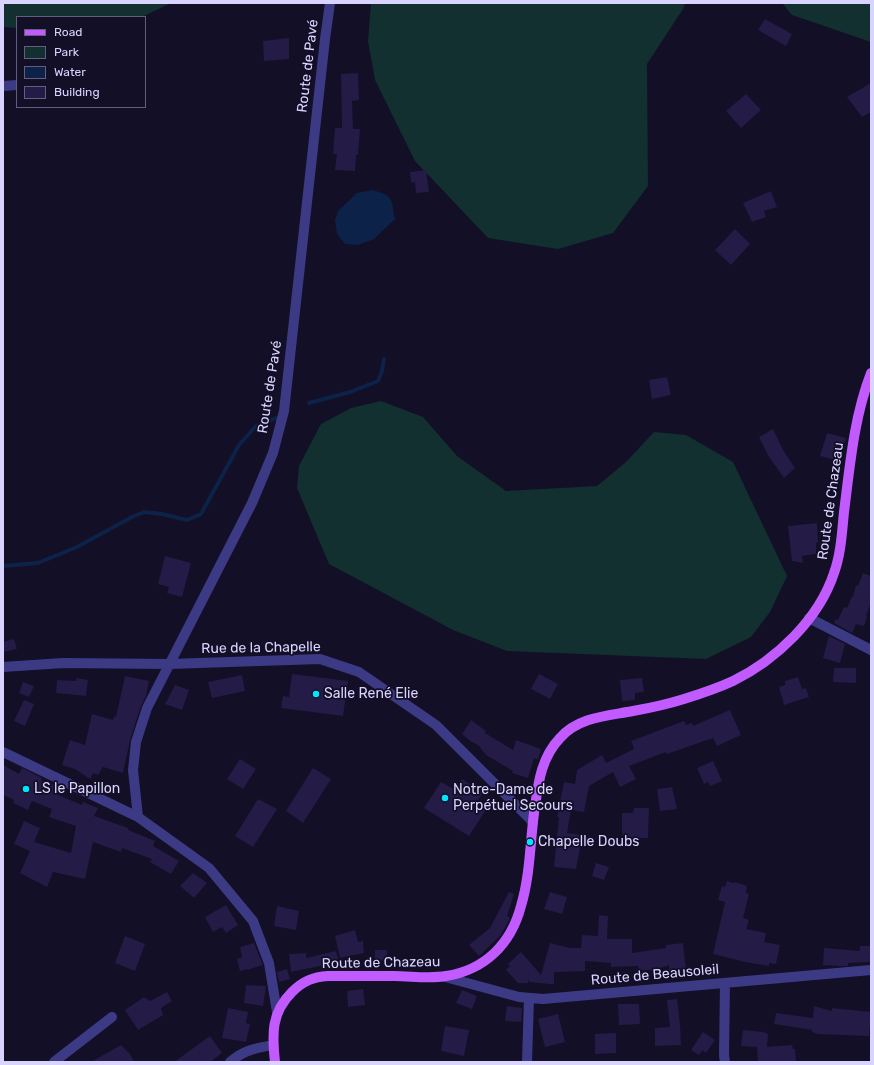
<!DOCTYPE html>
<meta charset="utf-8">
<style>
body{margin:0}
#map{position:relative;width:874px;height:1065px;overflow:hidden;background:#130f26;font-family:Rubik,sans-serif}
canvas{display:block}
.frame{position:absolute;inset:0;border:4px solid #d9d4ff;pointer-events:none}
.legend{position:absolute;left:16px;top:16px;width:130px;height:92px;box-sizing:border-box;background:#130f26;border:1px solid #625e7d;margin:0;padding:5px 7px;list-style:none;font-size:12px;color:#d9d4ff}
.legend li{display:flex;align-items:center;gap:8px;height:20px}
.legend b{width:20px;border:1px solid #625e7d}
</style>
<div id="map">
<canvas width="874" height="1065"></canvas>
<div class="frame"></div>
<ul class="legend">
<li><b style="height:5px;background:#c25bff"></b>Road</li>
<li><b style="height:11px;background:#12302f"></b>Park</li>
<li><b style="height:11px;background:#0c2248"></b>Water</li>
<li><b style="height:11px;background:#241b47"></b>Building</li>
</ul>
</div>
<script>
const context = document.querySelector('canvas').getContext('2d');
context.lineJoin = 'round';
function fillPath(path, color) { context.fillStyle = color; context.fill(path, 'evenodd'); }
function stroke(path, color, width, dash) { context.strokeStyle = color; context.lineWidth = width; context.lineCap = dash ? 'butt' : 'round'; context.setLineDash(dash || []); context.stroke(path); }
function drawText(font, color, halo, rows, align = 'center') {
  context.font = font + ' Rubik,sans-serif'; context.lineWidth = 3.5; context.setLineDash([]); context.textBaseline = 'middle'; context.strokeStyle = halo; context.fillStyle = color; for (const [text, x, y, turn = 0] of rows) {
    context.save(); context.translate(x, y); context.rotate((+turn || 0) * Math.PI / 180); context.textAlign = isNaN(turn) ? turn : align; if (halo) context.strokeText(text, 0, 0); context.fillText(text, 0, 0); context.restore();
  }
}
const green = new Path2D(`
 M3 3H171L142 17H17V28L3 27Z
 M371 3H685L683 9 647 64 648 186 613 233 558 249 488 238 415 161 375 80 368 41Z
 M782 3H871V42L792 15Z
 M381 401 423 417 457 456 506 491 597 486 626 462 654 432 686 435 733 462 787 576 770 612 751 637 706 659 507 651 453 630 329 564 297 488 299 466 321 424 351 408Z`);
const water = new Path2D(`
 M372 190C394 196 391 198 395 219L374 239 358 245 345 244 337 234 335 220 338 211 357 193Z`);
const stream = new Path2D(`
 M309 403 350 392 378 381 382 371 384 359
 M3 566 38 563 77 547 132 517 144 512 162 514 187 520 201 514 239 445 256 426 276 418`);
const building = new Path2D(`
 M765 19 792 34 786 46 758 30Z
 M289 38V59L264 61 263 41Z
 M358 73 359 100 352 101 353 129H360L358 155H356L355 171 335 170 337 154H333L335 128H342L341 74Z
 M871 83V112L862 117 847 97Z
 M746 94 761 110 741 128 726 111Z
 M426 170 429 192 416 193 415 182 411 183 410 172Z
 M771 191 777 207 764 211 766 217 752 222 743 203Z
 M735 229 750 244 731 265 715 250Z
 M667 377 671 395 652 399 649 380Z
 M773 429 783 450 795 468 784 478 769 457 759 437Z
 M827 433 846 438 840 461 820 456Z
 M817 523 818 542 816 543V554L802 556 803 563 792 561 788 526Z
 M165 556 191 563 182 597 167 593 169 587 158 584Z
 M863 573 871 576V602L866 616 867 617 864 626 856 624 852 633 834 623 836 619 838 620 844 607 847 608 852 596 853 597 856 585 858 586Z
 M829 636 845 644 840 663 823 658Z
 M14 639 17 649 3 652V642Z
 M834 668H856V683L833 682Z
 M292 674 348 681 343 716 281 708 283 696 289 697Z
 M539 674 558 684 550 699 531 689Z
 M242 675 245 691 212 698 208 682Z
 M125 676 149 681 146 696 141 706 130 740 123 773 103 767 98 775 93 773 90 779 75 769 62 765 70 740 85 745 92 714 113 720 114 716 116 717Z
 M798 677 802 689 806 688 809 697 784 705 779 687 785 685V681Z
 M76 678 88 680 86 696 56 693 57 680 76 681Z
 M642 678 644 692 635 693V700L622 701 620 680Z
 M23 682 34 686 29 697 19 693Z
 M175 685 189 690 182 710 165 704Z
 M24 700 34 704 25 726 14 721Z
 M730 710 741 735 717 746 713 738 667 754 666 752 629 766 636 779 620 787 613 772 589 786 584 812 571 810 567 833 576 834 582 837 576 869 554 867 559 817H557L564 782 575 784 577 770 602 755 606 763 634 749 631 741 684 721 686 725 692 723 693 726Z
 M471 720 486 731 485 733 513 750 516 740 541 749 538 760 534 758 528 778 512 773 513 771 486 755 478 745 470 741 462 734Z
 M240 759 256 769 243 789 227 779Z
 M713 761 722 781 710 786 708 782 704 784 697 768Z
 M3 765 19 774 22 768 42 778 41 780 55 785 53 793 82 805 83 802 98 808 94 816 128 828V830L155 841 153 846 179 861 171 874 150 862 152 859 122 848 121 852 93 842 85 879 53 872 47 887 20 873 30 851 14 844 24 821 40 828 34 842 71 853 76 826 49 817 52 809 32 801 28 810 13 803 14 800 3 795Z
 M313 768 331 779 303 823 286 811Z
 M462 779 483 793 475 804 485 811 469 836 424 808 441 782 455 790Z
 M672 787 677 809 660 811 657 789Z
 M258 799 277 809 253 847 235 836Z
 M634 808H649L648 838H628L622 835V813H633Z
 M596 863 609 867 604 880 592 876Z
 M193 873 207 883 194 898 180 886Z
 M727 881 733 883 735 882 747 886 746 893 749 894 743 918 749 920 746 929 766 933 764 942 780 945 776 964 769 963V966L745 962 713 954 725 902 718 900 722 886 725 887Z
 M509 892 514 894 507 916 510 918 501 935 479 956 469 945 490 928Z
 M550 892 567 897 562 914 544 909Z
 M226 905 238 925 226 933 222 927 213 932 205 917Z
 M277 906 299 911 296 930 274 926Z
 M599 915 608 916 607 939H632V953L666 948V945L683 943 686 971 669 973V965L657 969 639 971 638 966 611 967V963L585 961V971L554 972V984H549L529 982 528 979V983H518L506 970 510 966 508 964 521 952 541 975 550 943 570 948H581L582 935 598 936Z
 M355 930 358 942 363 941 364 953 340 958 335 936Z
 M125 936 145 944 135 971 115 963Z
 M254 943 263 965 247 970V969L240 971 237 959 242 957 240 947Z
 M860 946H871V962L848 963V966H839L823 965 824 948 860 951Z
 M375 950H387V960L375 961Z
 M336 951 339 962 291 972 289 954 306 953V958Z
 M287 969 290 979 279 982 277 972Z
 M246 985 266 986 263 1006 244 1003Z
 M363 989 365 1005 348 1007 347 991Z
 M462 990 477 996 472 1009 456 1003Z
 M167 992 172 1001 161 1008 163 1015 138 1030 125 1010 144 997 150 1001Z
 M677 999 680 1024 681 1045 655 1046V1028L670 1027 667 1000Z
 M618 1004H639L640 1024 619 1025Z
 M507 1006 522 1008 521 1022 505 1021Z
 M814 1006 832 1011V1008L871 1012 869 1036 818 1034 812 1032V1030L774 1024 776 1013 813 1018Z
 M228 1008 248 1012 246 1023 250 1024 246 1042 222 1038Z
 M558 1014 565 1042 545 1047 538 1019Z
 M445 1026 469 1030 464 1056 441 1051Z
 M743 1030 763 1032 768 1034 767 1047 792 1045 793 1049H795L796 1061 758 1062 757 1047 741 1046Z
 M703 1032 715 1040 706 1053 702 1050 699 1055 691 1050Z
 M616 1033V1053L595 1054V1034Z
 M210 1036 222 1053 210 1062H174Z
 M121 1045 130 1054 134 1062H91Z`);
const minor = new Path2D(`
 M3 86 17 85
 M809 618 871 650
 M3 667 63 663 169 664 320 659 359 672 436 725 533 822
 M3 752 138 817 209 868 253 921 269 963 277 1012
 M138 817 133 770 136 742 147 708 252 503 273 453 284 411 325 39 330 3
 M445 977 519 997 543 999 871 970
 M54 1062 112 1017
 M230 1062C244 1050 256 1048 273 1045
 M527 1062 529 998
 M725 1062 724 1056 725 983`);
const major = new Path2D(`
 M275 1062C272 1034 271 1013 292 992 303 981 313 977 328 976 350 976 372 976 394 976 411 976 430 979 446 976 485 970 511 944 521 906 530 876 530 844 534 813 538 786 540 759 560 738 578 717 607 716 633 711 650 708 668 704 684 699 700 694 718 688 733 681 776 660 819 619 834 573 841 554 842 532 844 512 850 465 854 417 871 373`);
const markers = [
 [316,694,4,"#00e5ff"],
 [26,789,4,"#00e5ff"],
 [445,798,4,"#00e5ff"],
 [530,842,4,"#00e5ff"]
];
const streetNames = [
 ["Route de Pavé",308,66,-83],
 ["Route de Pavé",270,387,-81],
 ["Route de Chazeau",831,501,-82],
 ["Rue de la Chapelle",261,648,-1],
 ["Route de Chazeau",381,963,-1],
 ["Route de Beausoleil",655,975,-5]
];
const poiNames = [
 ["Salle René Elie",324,694],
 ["LS le Papillon",34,789],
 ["Notre-Dame de",453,790],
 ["Perpétuel Secours",453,806],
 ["Chapelle Doubs",538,842]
];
fillPath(green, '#12302f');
fillPath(water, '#0c2248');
stroke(stream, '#0c2248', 4);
fillPath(building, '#241b47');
stroke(minor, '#3d3a85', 10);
stroke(major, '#c25bff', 10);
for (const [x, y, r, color] of markers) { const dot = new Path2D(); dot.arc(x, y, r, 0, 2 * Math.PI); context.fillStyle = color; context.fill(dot); stroke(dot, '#130f26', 1.5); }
drawText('14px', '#d9d4ff', '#130f26', streetNames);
drawText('14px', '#d9d4ff', '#130f26', poiNames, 'left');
</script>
